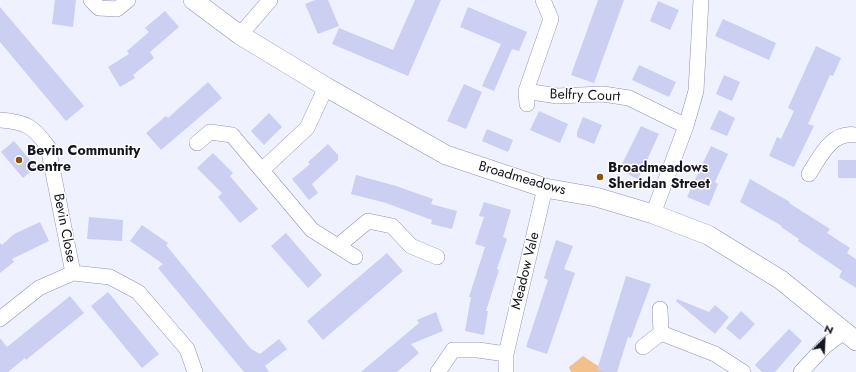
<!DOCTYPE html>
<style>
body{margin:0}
#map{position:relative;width:856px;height:372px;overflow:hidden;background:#eff1ff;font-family:Jost,sans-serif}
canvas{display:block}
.north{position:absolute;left:804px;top:320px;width:40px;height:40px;-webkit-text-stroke:3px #fff;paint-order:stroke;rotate:24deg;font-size:11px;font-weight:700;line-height:16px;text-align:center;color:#161622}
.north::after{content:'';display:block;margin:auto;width:14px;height:18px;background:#161622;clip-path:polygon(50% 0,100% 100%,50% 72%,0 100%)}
</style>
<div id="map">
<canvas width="856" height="372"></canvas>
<div class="north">N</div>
</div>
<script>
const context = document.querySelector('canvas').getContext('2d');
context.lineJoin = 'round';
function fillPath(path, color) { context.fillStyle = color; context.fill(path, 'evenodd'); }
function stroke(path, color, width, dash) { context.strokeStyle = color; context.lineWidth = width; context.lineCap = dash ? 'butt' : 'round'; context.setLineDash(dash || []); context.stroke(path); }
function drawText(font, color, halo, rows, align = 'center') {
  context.font = font + ' Jost,sans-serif'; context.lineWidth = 3; context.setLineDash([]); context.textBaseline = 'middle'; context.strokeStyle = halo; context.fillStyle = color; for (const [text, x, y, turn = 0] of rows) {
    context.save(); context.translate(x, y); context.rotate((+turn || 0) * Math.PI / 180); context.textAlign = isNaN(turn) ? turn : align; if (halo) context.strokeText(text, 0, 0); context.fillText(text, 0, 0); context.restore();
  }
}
const green = new Path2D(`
 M583 356 607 372H571L569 367Z`);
const building = new Path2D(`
 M55 0H76L73 27 52 24Z
 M315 0H328L339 26 318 34 305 4Z
 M415 0H441L408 76 332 44 339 28 393 50Z
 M598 0H624L594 83 571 75Z
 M658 1 679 10 670 30 650 21Z
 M0 7 84 106 66 121 0 42Z
 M468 7 527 32 519 51 512 49 494 91 482 86 501 44 460 27Z
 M165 11 179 27 150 52 154 58 133 75 135 78 120 87 108 67 129 54 127 51 149 32 145 28Z
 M723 19 776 43 769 60 715 36Z
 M816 46 841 58 833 76 830 75 808 124 814 126 794 167 769 156 777 137 781 139 794 111 788 108Z
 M639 65 676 82 669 97 632 80Z
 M724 75 740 82 732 101 716 94Z
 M208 82 222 98 161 150 146 133 166 116 168 118Z
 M464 84 482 92 466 129 447 121Z
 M719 110 735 118 727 136 710 129Z
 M539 111 568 124 560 143 530 130Z
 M269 113 282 127 264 145 251 131Z
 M583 117 602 125 594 144 577 137V132Z
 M641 126 659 134 638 179 619 170Z
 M487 129 513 140 508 152 482 141Z
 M14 141 36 167 23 178 1 152Z
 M328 144 338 155V160L312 184 318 193 309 200 292 179 310 164 308 162Z
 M711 146 728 154 715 182 718 184 709 206 687 197Z
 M213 153 233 173 230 176 258 209 240 223 218 197 222 193 197 168Z
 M838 160H856V178H838Z
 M356 175 396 186 433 199 431 204 457 211 452 229 431 224 432 220 386 203 351 194Z
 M750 179 790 202 789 203 830 229 827 233 850 248 847 253 856 259V288L839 277 842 271 798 241 799 239 781 227 782 226 740 202Z
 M484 202 511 210 503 237 507 239 497 269 499 270 486 311H488L484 335 465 331 471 297H469L485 247 475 244 484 217 479 216Z
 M89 217 123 220 122 241 87 239Z
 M40 222 49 241 12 259 14 262 0 273V243L2 245 14 234Z
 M142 225 168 243 166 245 251 349 260 354 279 339 287 349 265 366 269 372H244L158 268 163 264 130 241Z
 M286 233 322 275 308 288 271 246Z
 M556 240 573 246 564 269 575 273 547 354 526 347 548 280 544 278Z
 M387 253 403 271 323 340 307 321Z
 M626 276 651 284 631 338 628 337 617 372H605L597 370Z
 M108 292 159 354 142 368 91 306Z
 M70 296 84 313 26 360 25 358 8 372H0V338L7 347Z
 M677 299 709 312 715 305 729 317 715 334 676 301Z
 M741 311 755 324 740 340 726 328Z
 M436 312 443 331 411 344 419 353 397 372H361L419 323 417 320Z
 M789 329 802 341 775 372H762L755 365Z`);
const minor = new Path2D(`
 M91 0 99 8 117 9 128 0
 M240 35 270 0
 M526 91 557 96 603 94 629 98 686 126
 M527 104 526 91 551 19 543 0
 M0 120C26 122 33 126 48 147L73 273
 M197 143 210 132 232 135 312 230 355 257
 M262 170 307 128 326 87
 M809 174C820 157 831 131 856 135
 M653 214 686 126 696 91 701 0
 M338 246 368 221 392 226 411 246 437 257
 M0 319 39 288 73 273 110 277 138 292 187 349 195 372
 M661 333 715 354 743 372
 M643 347 661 333 660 309
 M438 372 453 350H478L506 354
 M506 372V354L545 188
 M801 372 825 346 845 331`);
const tertiary = new Path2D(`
 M193 0 240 35 326 87 446 155 545 188 596 197 653 214 708 235 781 280 856 341`);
const markers = [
 [19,160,4,"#8a5305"],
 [600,177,4,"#8a5305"]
];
const streetNames = [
 ["Belfry Court",585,96,2],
 ["Broadmeadows",522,179,16],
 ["Bevin Close",64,228,79],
 ["Meadow Vale",526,271,-76]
];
const poiNames = [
 ["Bevin Community",27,152],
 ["Centre",27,168],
 ["Broadmeadows",608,169],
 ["Sheridan Street",608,185]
];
fillPath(green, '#f3bf8a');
fillPath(building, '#cbcff1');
stroke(minor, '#8f93b2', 16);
stroke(tertiary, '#8f93b2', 20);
stroke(minor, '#fff', 15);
stroke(tertiary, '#fff', 19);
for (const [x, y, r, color] of markers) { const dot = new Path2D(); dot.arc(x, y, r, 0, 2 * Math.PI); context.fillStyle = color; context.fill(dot); stroke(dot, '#fff', 1.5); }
drawText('14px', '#161622', '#fff', streetNames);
drawText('bold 14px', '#161622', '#fff', poiNames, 'left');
</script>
